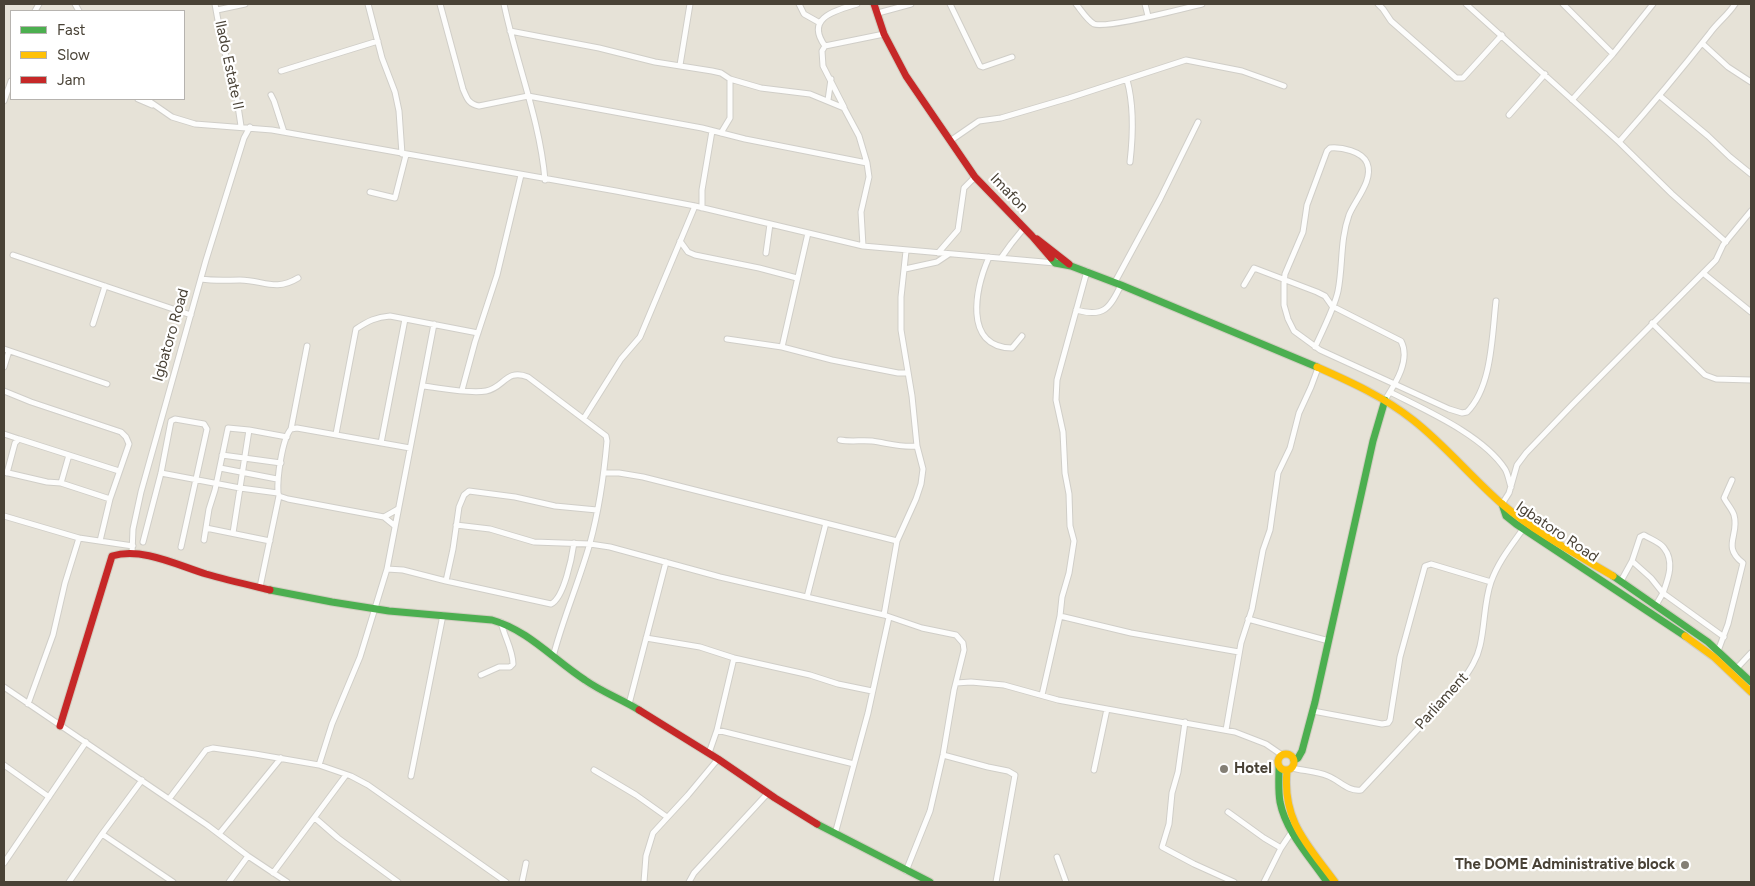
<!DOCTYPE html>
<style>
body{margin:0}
#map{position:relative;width:1755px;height:886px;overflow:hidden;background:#f2f0ea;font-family:Figtree,sans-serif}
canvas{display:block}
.frame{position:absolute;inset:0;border:5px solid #494236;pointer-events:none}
.legend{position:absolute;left:10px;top:10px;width:175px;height:90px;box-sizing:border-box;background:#fff;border:1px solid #b6b3af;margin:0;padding:6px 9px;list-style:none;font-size:15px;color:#494236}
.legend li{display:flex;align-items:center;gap:10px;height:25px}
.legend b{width:25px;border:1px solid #b6b3af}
</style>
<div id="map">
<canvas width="1755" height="886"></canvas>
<div class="frame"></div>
<ul class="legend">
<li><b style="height:6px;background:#4caf50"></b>Fast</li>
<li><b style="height:6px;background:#ffc107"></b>Slow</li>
<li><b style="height:6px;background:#c62828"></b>Jam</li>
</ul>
</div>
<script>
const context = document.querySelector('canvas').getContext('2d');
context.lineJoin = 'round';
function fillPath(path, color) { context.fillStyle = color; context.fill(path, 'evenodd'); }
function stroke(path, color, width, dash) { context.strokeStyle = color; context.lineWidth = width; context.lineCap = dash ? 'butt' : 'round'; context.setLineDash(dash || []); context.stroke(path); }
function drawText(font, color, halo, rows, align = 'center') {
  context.font = font + ' Figtree,sans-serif'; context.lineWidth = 4.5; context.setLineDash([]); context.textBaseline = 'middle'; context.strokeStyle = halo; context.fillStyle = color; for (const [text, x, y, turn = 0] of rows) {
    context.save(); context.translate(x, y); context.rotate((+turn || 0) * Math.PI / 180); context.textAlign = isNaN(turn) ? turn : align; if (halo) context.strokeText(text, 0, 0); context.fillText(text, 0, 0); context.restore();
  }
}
const residential = new Path2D(`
 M4 4H1751V882H4ZM11 11H184V99H11Z`);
const street = new Path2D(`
 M75 4 79 11
 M215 4 222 42 236 93 241 126
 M368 4 382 58 395 92 399 111 402 154
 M440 4 463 89C467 98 468 104 479 106L528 96 702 128 745 139 867 163 869 177 861 212 863 246
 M504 4C516 62 540 120 545 180
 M799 4 804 14 820 23
 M950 4 980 66 983 67 1012 57
 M1076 4C1081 10 1087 20 1094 24 1107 29 1185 8 1202 4
 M1145 4 1148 16
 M1378 4 1383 9 1391 21 1456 78H1463L1502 35
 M1466 4 1619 142 1672 194 1726 242
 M1563 4 1613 54
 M217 10 245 4
 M35 11 39 4
 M878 13 911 4
 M510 31 599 48 655 62 712 71 721 73 730 79 761 88 810 94 844 108 859 136 867 163
 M1703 44 1728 67 1751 82
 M825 46C805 18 834 11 857 4
 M680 65 690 4
 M281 71 378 41
 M1127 80C1134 105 1133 136 1130 162
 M271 95 274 101 284 132
 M1660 96 1708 136 1730 157 1751 174
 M138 99 152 105
 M146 99 172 117 195 124 272 130 616 191 695 206 863 246 1055 263
 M828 100 831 79
 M1572 100 1613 54 1653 4
 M4 101 11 81
 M844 107 823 66 822 51 825 46 884 34
 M1509 115 1545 74
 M721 133 730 118V79
 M950 141 979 121 1001 118 1069 98 1186 60 1242 71 1284 86
 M1619 142C1650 107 1681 70 1710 33 1718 22 1728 15 1735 4
 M370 192 395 198 406 155
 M702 208V190L712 131
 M680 241 688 252 695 255 759 268 797 278
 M766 253 770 224
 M938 253 958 230 964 188 975 177
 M13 255 191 315
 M989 257C976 287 962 347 1012 348L1022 336
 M1001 258 1011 244 1024 228
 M905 269 937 262 949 254
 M1087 271 1057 380 1056 400 1063 432 1065 473 1069 494 1070 526 1074 541 1069 573 1062 597 1060 616 1131 633 1239 652
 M1703 273 1751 312
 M201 279C215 281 227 280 240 280 263 280 275 292 298 278
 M1115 282 1160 199 1198 122
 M1244 285 1254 268 1317 292 1325 296 1332 306 1401 341C1411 360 1395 384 1385 400
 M1076 310C1104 318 1110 308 1121 285
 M1652 323 1705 375 1716 379 1751 380
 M93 324 105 286
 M727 339 782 347 832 360 898 373H908
 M782 347 808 233
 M1315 347C1322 332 1335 306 1338 291 1343 266 1340 240 1349 215 1355 200 1374 180 1367 163 1362 151 1341 147 1330 148L1327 151 1307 205 1303 232 1285 274 1284 283V305L1288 319 1294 331 1320 350 1449 409 1462 413 1467 412C1492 387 1492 336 1496 301
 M4 349 107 384
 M4 367 9 351
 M423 386C441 388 468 394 486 391 504 388 506 368 528 377L606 436 607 441C604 475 599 510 590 543 579 582 563 618 553 657
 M462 390 475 342 497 275 521 175
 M4 391 31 402 121 432 126 437 129 444 110 499 100 541
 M1390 392C1425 410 1483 435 1505 469 1508 474 1509 481 1511 487
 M584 418 621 359 640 337 695 206
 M291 429 307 346
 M4 434 19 439
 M336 434 356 329C368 321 376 317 390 316L478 333
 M840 440C851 442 861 440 872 441 887 443 902 448 917 446
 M381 443 405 319
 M222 455 281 463
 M220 468 277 479
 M4 472 47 482 61 483 110 499
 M7 473 15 443 19 439 119 471
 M161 473 240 488 278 493 279 496 288 499 384 517 395 526
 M605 473H619L643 477 897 541 884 615
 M61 483 69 455
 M278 493C277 478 282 439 291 429L297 428 410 448
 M1502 504 1509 493 1517 465 1526 453 1572 405 1716 260 1723 245 1751 211
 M4 516 79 538 133 546
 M384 517 398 509
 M456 525 490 529 534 542 590 544 610 547 720 577 884 615 922 628 956 635 963 643 964 650 954 690 943 755 930 811 906 871
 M206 528 270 541
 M233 533 249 430
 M204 540 209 509 215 490 228 428 249 430 287 437
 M897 541 916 499 921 484 923 469 917 446 912 396 901 330V297L906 251
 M143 542 161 473 171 421 175 419 204 424 207 429 181 547
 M132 553 133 529 141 492 206 260 244 138 250 127
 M387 569 403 570 446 581 551 604C564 598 572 557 574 543
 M446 581 453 549 459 507 464 495 469 491 515 497 555 506 597 510
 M1621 581 1632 561 1640 537 1644 535C1650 539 1660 542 1664 548 1675 562 1668 579 1663 593L1651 578 1632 561
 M260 587 279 496
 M807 597 826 523
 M1656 605 1663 593 1724 637
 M1248 619 1329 641
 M646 638 700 647 734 658 810 675 838 684 872 691
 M1718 651 1728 624 1743 563C1721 546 1740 535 1734 515 1732 509 1727 504 1724 498L1732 480
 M1737 668 1751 653
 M481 675 499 667H510L513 664C513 650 504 636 501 622
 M956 683 971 682 1004 685 1058 700 1107 709
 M4 687 207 825 248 856 287 882
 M1042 695 1060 616
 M28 704 53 635 65 583 79 538
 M629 704 666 562
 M1313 711 1382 724 1388 723 1390 720 1400 657 1425 566 1431 564 1491 582
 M1185 722 1178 772 1172 793 1169 824 1162 847 1194 864 1234 882
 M717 730 854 764
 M1226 730 1241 643 1252 609 1263 550 1270 530 1278 473 1290 448 1299 413 1311 387 1318 368
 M709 753 717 730 734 658
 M943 755 988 767 1008 771 1015 775 996 882
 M4 765 49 797
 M319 765 332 724 360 657 387 569 434 324
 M1292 768C1304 771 1316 771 1328 776 1339 780 1348 792 1361 790L1461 683C1469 671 1477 660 1480 646 1485 625 1484 602 1491 582 1498 562 1511 546 1523 529L1535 530
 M594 770 636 795 667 817
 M1094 770 1107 709 1235 732 1266 744 1282 755
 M411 776 443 615
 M142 780 102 834 173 882
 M169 799 206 750 213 748 255 754 319 765 351 776 368 785 506 882
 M1228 812 1264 838 1281 848
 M315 818 338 838 398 882
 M219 834 281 758
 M835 834 868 713 889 617
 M1057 857 1066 882
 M4 863 86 742
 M273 873 346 775
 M69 882 102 834
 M229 882 248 856
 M522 882 526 863
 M644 882 646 856 653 833 688 795 718 759
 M689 882 694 873 768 793
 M1264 882 1281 848 1291 833`);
const fast = new Path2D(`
 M1051 258 1055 263 1071 266 1121 285 1317 367
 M1502 504 1506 516 1516 524 1685 636
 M1613 576 1708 642 1751 682
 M270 590 332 602 389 611 492 620C528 630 554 660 585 680 602 692 621 699 639 710
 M1294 760 1298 758 1302 751 1315 702 1373 441 1385 400
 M1279 767C1279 779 1278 790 1280 802 1286 832 1310 857 1327 882
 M817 824 930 882`);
const slow = new Path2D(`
 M1317 367C1351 382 1384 397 1413 420 1445 445 1471 477 1502 504 1535 532 1576 554 1613 576
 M1685 636 1714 657 1751 692
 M1278 762a8 8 0 1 1 16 0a8 8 0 1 1-16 0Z
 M1287 771C1282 821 1308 845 1335 882`);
const jam = new Path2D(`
 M874 4 884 34 906 76 975 177 1032 236 1051 258
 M1037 239 1069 264
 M639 710 718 759 775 798 817 824
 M60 726 112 556C142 547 177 565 206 574 227 580 249 585 270 590`);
const markers = [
 [1224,769,5,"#847f75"],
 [1685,865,5,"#847f75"]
];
const streetNames = [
 ["Ilado Estate II",229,65,78],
 ["Imafon",1009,193,46],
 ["Igbatoro Road",171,335,-74],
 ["Igbatoro Road",1557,532,34],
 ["Parliament",1442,701,-48]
];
const poiNames = [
 ["Hotel",1234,769],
 ["The DOME Administrative block",1675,865,"right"]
];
fillPath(residential, '#e6e2d7');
stroke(street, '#d0cec8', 7);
stroke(fast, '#d2cec1', 9);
stroke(slow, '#d2cec1', 9);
stroke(jam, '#d2cec1', 9);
stroke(street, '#fdfdfc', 5);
stroke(fast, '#4caf50', 7);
stroke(slow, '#ffc107', 7);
stroke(jam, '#c62828', 7);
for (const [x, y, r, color] of markers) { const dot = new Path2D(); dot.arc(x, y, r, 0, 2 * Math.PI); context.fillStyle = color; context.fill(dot); stroke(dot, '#fff', 2); }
drawText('15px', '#494236', '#fff', streetNames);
drawText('bold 15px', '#494236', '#fff', poiNames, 'left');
</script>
